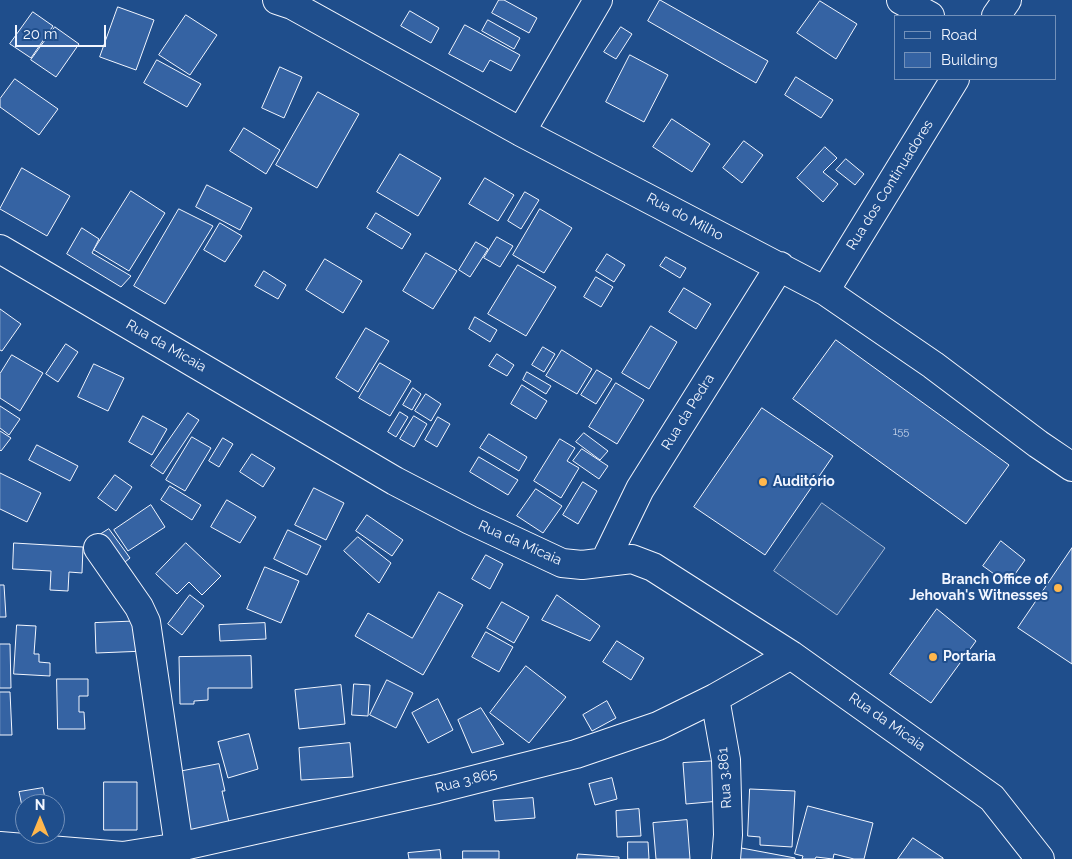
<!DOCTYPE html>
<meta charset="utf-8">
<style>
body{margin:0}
#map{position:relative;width:1072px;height:859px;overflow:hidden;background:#1f4e8c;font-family:Raleway,sans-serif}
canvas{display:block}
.legend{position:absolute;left:894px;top:15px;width:162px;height:65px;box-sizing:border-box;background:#1f4e8c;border:1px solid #7391ba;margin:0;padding:6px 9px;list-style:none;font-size:15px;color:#f2f6ff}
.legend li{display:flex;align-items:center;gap:10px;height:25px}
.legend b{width:25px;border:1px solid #7391ba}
.north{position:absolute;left:15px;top:794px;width:50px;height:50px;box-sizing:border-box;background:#1f4e8c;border:1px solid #7391ba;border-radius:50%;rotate:0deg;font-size:14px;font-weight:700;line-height:20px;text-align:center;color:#f2f6ff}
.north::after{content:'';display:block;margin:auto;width:18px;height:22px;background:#ffb74d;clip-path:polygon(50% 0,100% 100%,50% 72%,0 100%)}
.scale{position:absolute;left:15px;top:25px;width:91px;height:22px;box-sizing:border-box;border:2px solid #f2f6ff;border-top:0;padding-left:6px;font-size:15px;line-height:18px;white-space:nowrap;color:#f2f6ff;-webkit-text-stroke:4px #1f4e8c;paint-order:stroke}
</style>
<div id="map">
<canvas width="1072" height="859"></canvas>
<ul class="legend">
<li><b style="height:6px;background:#1f4e8c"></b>Road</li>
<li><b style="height:14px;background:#3563a3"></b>Building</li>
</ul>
<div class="north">N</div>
<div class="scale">20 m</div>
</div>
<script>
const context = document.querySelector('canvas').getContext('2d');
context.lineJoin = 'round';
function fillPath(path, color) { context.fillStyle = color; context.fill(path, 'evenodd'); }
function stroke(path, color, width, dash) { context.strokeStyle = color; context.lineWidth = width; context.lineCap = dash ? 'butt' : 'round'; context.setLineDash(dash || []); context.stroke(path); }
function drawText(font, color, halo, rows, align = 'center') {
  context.font = font + ' Raleway,sans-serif'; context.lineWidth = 4; context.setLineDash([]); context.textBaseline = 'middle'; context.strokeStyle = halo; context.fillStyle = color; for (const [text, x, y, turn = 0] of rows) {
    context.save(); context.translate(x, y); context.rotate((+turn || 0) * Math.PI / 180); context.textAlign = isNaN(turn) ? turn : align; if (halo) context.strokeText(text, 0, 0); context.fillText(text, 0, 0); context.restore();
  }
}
const parking = new Path2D(`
 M822 503 885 548 837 615 774 571Z`);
const building = new Path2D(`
 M499 0H504L537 18 529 33 492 13Z
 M660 0 768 61 756 83 648 21Z
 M820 1 857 24 836 59 797 33Z
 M118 7 154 20 136 70 100 57Z
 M410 11 439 28 431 43 401 26Z
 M33 12 53 26 31 58 10 44Z
 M186 15 217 35 190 75 159 55Z
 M488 20 520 38 514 49 482 31Z
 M465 25 520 55 511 71 490 60 483 72 449 54Z
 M55 27 79 44 56 77 31 60Z
 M621 27 632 34 616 59 604 52Z
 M630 55 668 75 644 122 606 102Z
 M157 60 201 84 187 107 144 83Z
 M280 67 302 77 284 118 262 108Z
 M796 77 833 100 821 118 785 95Z
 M15 79 58 109 39 135 0 107V99Z
 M318 92 359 114 317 188 276 165Z
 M672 119 710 144 692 172 653 147Z
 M244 128 280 150 266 174 230 151Z
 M744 141 763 155 742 183 723 168Z
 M825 147 837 158 823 172 838 184 823 202 797 178Z
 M400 154 441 178 418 216 377 192Z
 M846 159 864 174 855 185 836 170Z
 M22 168 70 196 47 236 0 209Z
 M485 178 514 195 498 221 469 204Z
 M207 185 252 208 240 230 196 207Z
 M131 191 165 213 129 271 94 250Z
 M525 192 539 200 521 229 508 221Z
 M179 209 213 226 165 304 134 286Z
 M540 209 572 228 544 273 513 255Z
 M376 213 411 234 402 249 367 228Z
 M220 223 242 236 225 262 204 250Z
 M82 228 99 239 92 253 131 276 121 287 67 254Z
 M497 237 513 246 500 267 484 258Z
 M476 242 488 249 470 277 459 270Z
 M426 253 457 271 433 309 403 291Z
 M607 254 625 265 614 282 596 271Z
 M666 257 686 268 680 278 660 266Z
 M325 259 362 281 343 313 306 290Z
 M518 265 556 287 526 336 488 314Z
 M264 271 286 285 278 299 255 286Z
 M596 277 613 287 601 307 584 297Z
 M684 288 711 304 696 329 669 312Z
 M0 309 21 324 2 351 0 350Z
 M475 317 497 330 490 342 469 329Z
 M651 326 677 342 649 389 622 373Z
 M366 328 389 341 358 392 336 378Z
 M836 340 1009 465 966 524 793 399Z
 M66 344 78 352 58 382 46 374Z
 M543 347 555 354 544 372 532 365Z
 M562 350 592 369 577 394 546 376Z
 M497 354 514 365 507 376 489 366Z
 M12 355 43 373 20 411 0 398V374Z
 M380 363 411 381 390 416 359 398Z
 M94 364 124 378 108 411 78 397Z
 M597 370 612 379 596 404 581 395Z
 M527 372 551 386 546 394 523 380Z
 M616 383 644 400 617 444 589 427Z
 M522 385 547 401 536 419 511 404Z
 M413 388 421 394 412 410 403 405Z
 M426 394 441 404 431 421 415 411Z
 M0 406 20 419 9 435 0 428Z
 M762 408 833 456 765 555 694 507Z
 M400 412 408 417 396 437 388 432Z
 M188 413 199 420 163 474 151 466Z
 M143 416 167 429 152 455 129 442Z
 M414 416 427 424 414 447 400 439Z
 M438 417 450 424 437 447 425 440Z
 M0 431 11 438 1 451 0 450Z
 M584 433 608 451 600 460 576 442Z
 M489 434 527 457 519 471 480 448Z
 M192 437 211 448 185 491 166 480Z
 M223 438 233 444 219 467 209 461Z
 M560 439 575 448 567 461 579 468 561 498 534 481Z
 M37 445 78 466 70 481 29 460Z
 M582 449 608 466 599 479 573 461Z
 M252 454 275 468 263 487 240 472Z
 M479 457 518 480 508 495 470 472Z
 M0 473 41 493 27 522 0 509Z
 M115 475 132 487 116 511 98 498Z
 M583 482 597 491 578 524 563 515Z
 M170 486 201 505 192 520 161 500Z
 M314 488 344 503 326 540 295 525Z
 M536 489 562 506 543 533 517 516Z
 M227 500 256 517 240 543 211 527Z
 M151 505 165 527 128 551 114 530Z
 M367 515 403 540 392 556 356 531Z
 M109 529 130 558 120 566 98 536Z
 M288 530 321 546 307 575 274 559Z
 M358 537 391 563 379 583 344 551Z
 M1001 541 1025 560 1008 584 983 566Z
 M14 543 83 547 82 573 69 572 68 591 50 590 51 571 13 569Z
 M186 543 221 576 202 595 189 582 177 594 156 574Z
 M1072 548V664L1018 628Z
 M486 555 503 564 490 589 472 579Z
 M265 567 299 581 281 623 247 609Z
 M0 585H4L6 617H0Z
 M439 592 463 605 423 675 355 636 368 613 412 638Z
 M190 595 204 606 182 635 168 624Z
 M557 595 600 626 590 641 542 620Z
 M502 602 529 617 514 643 487 628Z
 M937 609 976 641 931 703 890 674Z
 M144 621 146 651 96 653 95 623Z
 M265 623 266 639 220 641 219 625Z
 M17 625 36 626 34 654H39V662L50 663V676L14 674Z
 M486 632 513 647 499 672 472 657Z
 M617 641 644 658 631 680 603 662Z
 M0 644H10L11 688H0Z
 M251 656 252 688H208V700L194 701V704H180L179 657Z
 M526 666 566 697 529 743 490 713Z
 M57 679H88V696H79V712H84L85 729H58Z
 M387 680 413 693 396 728 370 715Z
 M354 684 370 685 368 716 352 715Z
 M341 685 345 724 299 729 295 690Z
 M0 692H10L12 735H0Z
 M438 699 453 730 428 743 412 713Z
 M607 701 616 718 592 731 583 715Z
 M481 708 504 744 472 753 458 720Z
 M249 734 258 769 228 778 218 742Z
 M350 743 353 777 301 780 299 748Z
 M717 761 720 801 686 804 683 763Z
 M219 764 225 791H222L230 827 191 835 178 772Z
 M612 778 617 799 595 805 589 784Z
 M104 782H137V830H104Z
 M43 788 46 804H25V820L19 792Z
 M750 789 795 791 792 847 760 845V837L748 836Z
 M533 798 535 818 495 821 493 801Z
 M808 806 873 823 864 859H854L834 854 833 859 816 857 815 859H802L803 856 795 854Z
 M639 809 641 836 617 837 616 811Z
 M687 820 690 859H656L653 823Z
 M913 838 943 858V859H898Z
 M628 842H648L649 859H628Z
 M736 847 795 858V859H734Z
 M440 850 441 859H409L408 853Z
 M463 851H499V859H463Z
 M578 854 619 857V859H577Z`);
const street = new Path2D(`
 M277 0 292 5 521 132 825 291 933 365 1038 444 1072 467
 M901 0 930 16
 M996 16 1007 0
 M521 132 598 0
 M0 249 395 481 470 520 562 563 582 565 632 559 653 567 791 655 992 798 1040 859
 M825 291 955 79
 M98 548 139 607 146 622 179 847
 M605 561 640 489 780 266
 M715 698 726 760 728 835 726 859
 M0 846 123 856 179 847 437 789 576 754 658 726 715 698 791 655`);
const markers = [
 [763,482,5,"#ffb74d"],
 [1058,588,5,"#ffb74d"],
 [933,657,5,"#ffb74d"]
];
const numberNames = [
 ["155",901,432]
];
const streetNames = [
 ["Rua dos Continuadores",890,185,-58],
 ["Rua do Milho",685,217,28],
 ["Rua da Micaia",166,346,30],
 ["Rua da Pedra",688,412,-58],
 ["Rua da Micaia",520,543,24],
 ["Rua da Micaia",887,722,35],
 ["Rua 3.861",725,778,-94],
 ["Rua 3.865",466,781,-14]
];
const poiNames = [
 ["Auditório",773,482],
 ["Branch Office of",1048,580,"right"],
 ["Jehovah's Witnesses",1048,596,"right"],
 ["Portaria",943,657]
];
fillPath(parking, '#305b95');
stroke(parking, '#a8bbd7', 1);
fillPath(building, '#3563a3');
stroke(building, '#f2f6ff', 1);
stroke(street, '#f2f6ff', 30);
stroke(street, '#1f4e8c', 28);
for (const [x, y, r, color] of markers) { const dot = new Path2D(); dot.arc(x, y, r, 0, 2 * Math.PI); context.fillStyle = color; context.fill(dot); stroke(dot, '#1f4e8c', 2); }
drawText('11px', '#c3d1e8', null, numberNames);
drawText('14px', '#f2f6ff', '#1f4e8c', streetNames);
drawText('bold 14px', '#f2f6ff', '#1f4e8c', poiNames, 'left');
</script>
